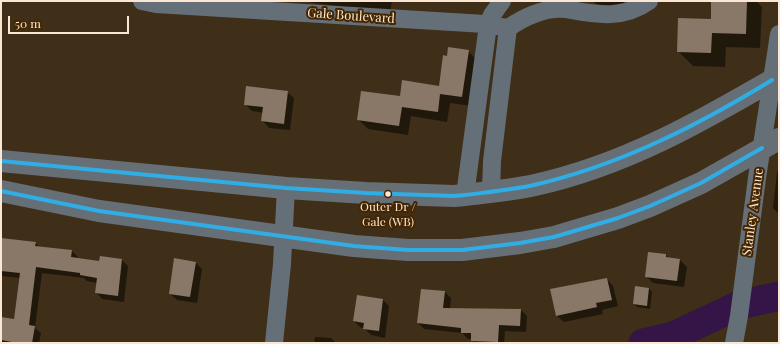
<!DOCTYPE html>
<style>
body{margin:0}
#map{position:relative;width:780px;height:344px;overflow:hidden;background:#3f2e18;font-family:"Playfair Display",serif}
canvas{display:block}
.frame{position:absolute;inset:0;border:2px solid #fbe7d3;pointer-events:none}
.scale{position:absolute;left:8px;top:16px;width:121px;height:18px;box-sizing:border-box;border:2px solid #fbe7d3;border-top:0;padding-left:5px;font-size:12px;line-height:14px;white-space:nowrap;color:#fbe7d3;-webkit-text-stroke:3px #442600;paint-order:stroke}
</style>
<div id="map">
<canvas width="780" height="344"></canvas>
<div class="frame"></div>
<div class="scale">50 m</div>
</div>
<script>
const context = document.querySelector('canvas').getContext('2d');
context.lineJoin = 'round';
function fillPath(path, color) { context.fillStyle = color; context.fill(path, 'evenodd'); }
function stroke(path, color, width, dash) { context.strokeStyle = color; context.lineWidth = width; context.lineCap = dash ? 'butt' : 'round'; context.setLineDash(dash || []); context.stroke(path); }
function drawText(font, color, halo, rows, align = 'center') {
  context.font = font + ' "Playfair Display",serif'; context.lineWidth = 4; context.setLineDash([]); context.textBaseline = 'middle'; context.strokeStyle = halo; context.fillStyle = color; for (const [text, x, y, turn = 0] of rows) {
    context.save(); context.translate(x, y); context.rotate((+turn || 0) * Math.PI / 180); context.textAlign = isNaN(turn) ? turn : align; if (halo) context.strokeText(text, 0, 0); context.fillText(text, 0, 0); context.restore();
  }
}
const shadow = new Path2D(`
 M301 1H392L390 14Z
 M593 1H624V8L596 4Z
 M712 1H756L762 7 760 48 726 47 725 67 693 66 678 51 712 20Z
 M468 51 478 61 472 106 450 103 447 122 411 116 408 135 368 129 358 119 401 97 440 87 447 57Z
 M287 92 294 98 290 130 269 128 263 121 264 113 252 111 245 104Z
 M779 171V214L773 208 777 172Z
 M1 240 35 243 40 247 72 251 78 257V259L100 262V257L122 260 128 266 124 302 102 299 96 292 97 283 87 281 84 278 42 273 35 328 41 333 39 343H1V318L14 320 20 278 1 276Z
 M666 255 670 259 680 260 687 267 684 287 653 283 646 276Z
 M195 262 202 269 197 303 177 300 170 294Z
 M607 279 613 286 618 306 602 310 603 314 564 322 557 316Z
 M649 288 652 292 650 309 637 307 634 304Z
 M445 292 451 298 450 309 521 310 527 316 526 332 505 331 504 343H474L472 339H468L462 333 424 329 418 323Z
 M383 300 389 306 385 338 371 335 364 328H361L354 321Z
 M315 337 331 338 336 343H314Z`);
const river = new Path2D(`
 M643 343 673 336 739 305 779 296`);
const building = new Path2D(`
 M711 1H747L746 34 712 33 711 53 677 52 678 18 711 19Z
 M448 47 469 50 462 97 440 94 438 112 402 107 399 126 357 120 361 91 400 96 402 80 439 86 443 55 447 56Z
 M246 86 288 91 284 124 261 121 263 107 244 105Z
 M1 238 36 242 35 246 72 250 71 257 99 261 100 256 122 259 118 296 95 293 97 278 80 275V273L36 267 29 325 35 326 32 343H17L1 340V317L14 319 20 273 1 271Z
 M648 252 666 254V257L680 259 677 281 645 277Z
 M174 258 196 262 190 297 169 294Z
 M607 278 612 300 596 303 597 307 556 316 550 289Z
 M635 286 649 288 647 306 633 304Z
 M421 289 445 291 443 308 521 309 520 326 499 325 498 342 471 341V333H461V328L417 323Z
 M357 295 383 299 379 331 363 329 364 323 353 321Z`);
const street = new Path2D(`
 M142 1 156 4 485 24 508 28C526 16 548 5 571 10L564 1
 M571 10C598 15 624 19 649 1
 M491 191 492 161 508 28
 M465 195 488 25 492 15 502 1
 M274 343 282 264 286 188
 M734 343 739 316 757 178 779 34`);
const secondary = new Path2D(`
 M1 161 286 188 366 193 454 196 465 195C488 192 512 190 535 185 625 165 700 122 779 76
 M1 191 99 211 354 246 408 250H462L520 243 554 237 618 218 650 206 701 183 779 139`);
const bus1 = new Path2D(`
 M1 161 286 188 366 193 454 196 465 195C488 192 511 190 534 185 620 165 697 126 772 80
 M1 191 99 211 354 246 408 250H462L520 243 554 237 618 218 650 206 701 183 762 148`);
const markers = [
 [388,194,3.5,"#fbe7d3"]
];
const busNames = [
 ["Outer Dr /",388,207],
 ["Gale (WB)",388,222]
];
const streetNames = [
 ["Gale Boulevard",351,16,4],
 ["Stanley Avenue",753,212,-82]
];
fillPath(shadow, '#0007');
stroke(river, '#351448', 29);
fillPath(building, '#897768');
stroke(street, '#656f77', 18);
stroke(secondary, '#676f76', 22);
stroke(bus1, '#31ade5', 4);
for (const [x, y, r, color] of markers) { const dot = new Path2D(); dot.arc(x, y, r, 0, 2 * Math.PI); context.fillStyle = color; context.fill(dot); stroke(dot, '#442600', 1.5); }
drawText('12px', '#fbe7d3', '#442600', busNames);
drawText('13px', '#fbe7d3', '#442600', streetNames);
</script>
